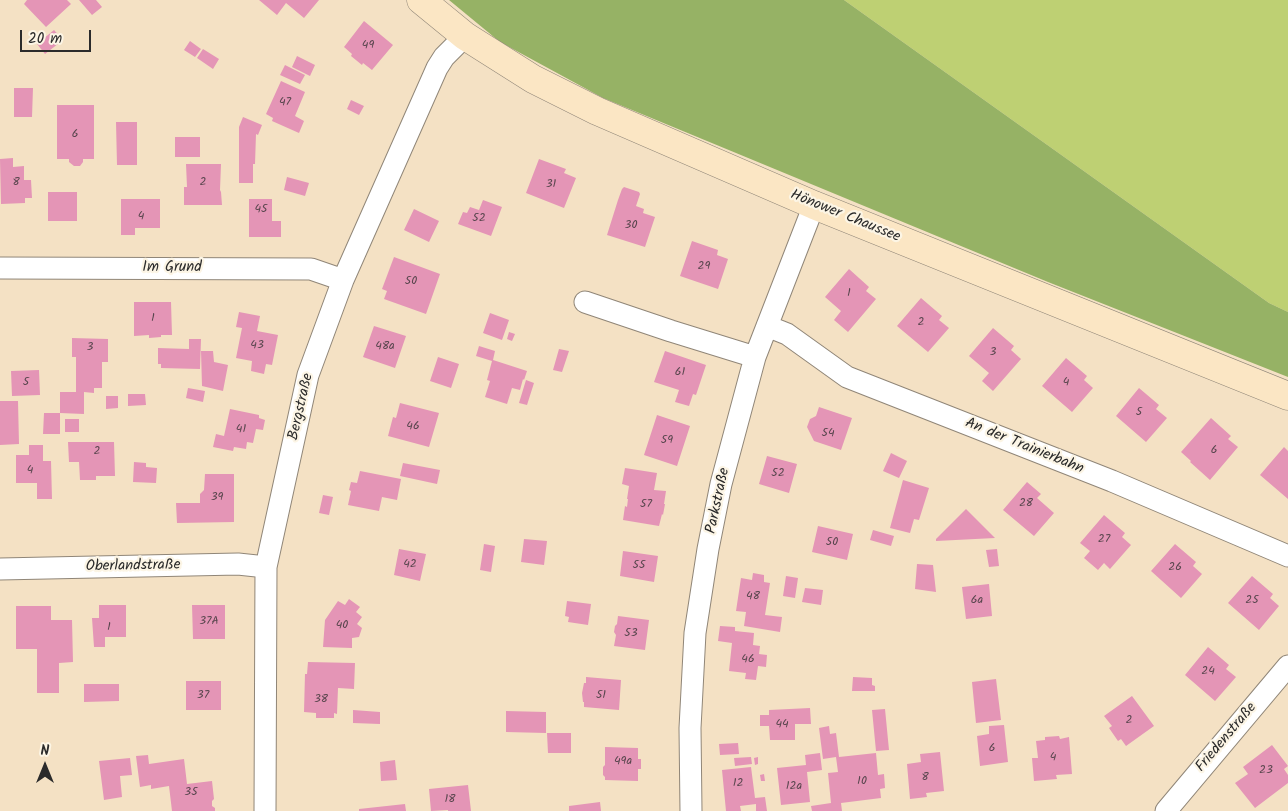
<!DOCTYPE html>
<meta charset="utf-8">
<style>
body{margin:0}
#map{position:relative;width:1288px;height:811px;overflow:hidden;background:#f4e1c4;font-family:Kalam,sans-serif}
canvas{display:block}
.north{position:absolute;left:20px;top:741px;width:50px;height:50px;-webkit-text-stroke:4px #fcf5e5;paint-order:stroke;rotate:0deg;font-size:14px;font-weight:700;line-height:20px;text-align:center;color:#2b2b2b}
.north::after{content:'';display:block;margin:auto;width:18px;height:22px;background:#2b2b2b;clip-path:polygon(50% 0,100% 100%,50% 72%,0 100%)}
.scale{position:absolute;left:20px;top:30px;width:71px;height:22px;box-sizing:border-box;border:2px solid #2b2b2b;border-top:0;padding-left:6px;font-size:15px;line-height:18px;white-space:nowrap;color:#2b2b2b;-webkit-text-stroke:4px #fcf5e5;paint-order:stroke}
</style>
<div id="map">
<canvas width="1288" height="811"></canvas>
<div class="north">N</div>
<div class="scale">20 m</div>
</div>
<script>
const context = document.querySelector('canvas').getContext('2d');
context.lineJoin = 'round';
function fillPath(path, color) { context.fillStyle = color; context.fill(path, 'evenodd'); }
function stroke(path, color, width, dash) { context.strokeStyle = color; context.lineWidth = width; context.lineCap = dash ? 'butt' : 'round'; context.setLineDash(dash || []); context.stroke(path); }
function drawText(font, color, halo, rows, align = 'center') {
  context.font = font + ' Kalam,sans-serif'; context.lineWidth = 4.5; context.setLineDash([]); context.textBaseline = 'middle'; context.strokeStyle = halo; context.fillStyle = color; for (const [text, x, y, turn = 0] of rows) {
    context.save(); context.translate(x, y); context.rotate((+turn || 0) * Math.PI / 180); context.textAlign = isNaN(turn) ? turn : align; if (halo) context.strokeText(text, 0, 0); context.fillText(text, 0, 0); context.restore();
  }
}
const green = new Path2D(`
 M844 0H1288V312L1269 303Z`);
const forest = new Path2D(`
 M449 0H844L1269 303 1288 312V377L1048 282 603 98 500 42Z`);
const building = new Path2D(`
 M27 0H67L71 4 46 27 24 4Z
 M79 0H96L102 7 92 15Z
 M259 0H319L304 18 286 3 277 15Z
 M364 21 393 45 372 70 363 63 362 65 351 56 352 54 344 47Z
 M54 30 63 40 45 54 37 44Z
 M190 41 201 49 195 57 184 50Z
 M203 49 219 59 213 69 197 58Z
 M297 56 315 65 310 76 292 67Z
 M285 65 305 75 300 84 280 75Z
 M281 81 305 92 295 116 304 121 299 133 272 121 273 118 266 114Z
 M14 88H33L32 117H14Z
 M351 100 364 106 359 115 347 109Z
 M57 105H94V159H83V162L80 166H74L69 162V159H57Z
 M243 117 262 125 258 135 256 134 255 164H253V183H239V127Z
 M116 122H137V165H117Z
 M175 137H200V157H175Z
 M13 158V167L24 166V180H31L32 198H25V203L1 204 0 159Z
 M539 159 566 169 564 173 576 178 564 208 526 193Z
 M186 164H221L220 190 221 192 222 205H184V187H187Z
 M287 177 309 183 305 196 284 190Z
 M624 187 639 192 640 194 636 206 644 209 643 213 655 217 645 247 607 235 618 200 622 189Z
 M48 192H77V221H48Z
 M121 199H160V228H135V235H121Z
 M249 199H272V221H281V237H249Z
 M483 200 502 207 491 236 458 224 463 212 467 213 470 207 479 210Z
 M414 209 439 221 429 242 404 230Z
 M692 241 718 250 717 255 728 259 718 289 680 276Z
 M394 257 440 274 426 314 384 299 387 291 382 289Z
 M849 269 869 287 866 291 876 299 848 332 834 320 841 311 825 297Z
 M921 298 942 316 939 320 949 328 928 352 897 326Z
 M134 302H171L172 335H161V337L149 338V335L134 336Z
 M239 312 260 316 257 331 278 335 272 365 266 364 264 374 251 371 252 361 236 358 242 328 236 327Z
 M490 313 509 320 502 340 483 333Z
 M374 326 406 336 395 368 363 357Z
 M993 328 1014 346 1011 350 1021 359 993 391 982 381 989 373 969 356Z
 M509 332 515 334 512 341 507 339Z
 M72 338 108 339V362H102V388H94V393L84 392V414L60 413V392H76V357H72Z
 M189 339H201L200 369 161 368V364H158V348L189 349Z
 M479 346 495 351 493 360 527 371 524 380 523 379 520 390 512 388 507 404 485 397 490 381 487 380 492 361 476 356Z
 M559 349 569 351 562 372 553 370Z
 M201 351H213L214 362 228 365 223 391 202 386Z
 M665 351 706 365 696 395 693 394 689 406 675 402 679 390 654 382Z
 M438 357 459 364 451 388 430 381Z
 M1066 358 1087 376 1084 380 1093 388 1072 412 1042 386Z
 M39 370 40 395 12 396 11 371Z
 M526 380 534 383 527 405 519 403Z
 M188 388 205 391 203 402 186 398Z
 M1139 388 1159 405 1156 409 1167 418 1146 442 1116 416Z
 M128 394H145L146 405 128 406Z
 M106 396H118V408L106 409Z
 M0 401H18L19 444 0 445Z
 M400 403 439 413 429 447 388 436 393 417 396 418Z
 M819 407 852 418 841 450 814 441 807 427 810 419 816 416Z
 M230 409 259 415V418L265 420 263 430 256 429 253 443 247 442 246 449 234 447 233 451 213 447 216 434 224 436Z
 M44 413H60V434H43Z
 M657 415 690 426 677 466 644 455Z
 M1211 418 1231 436 1228 439 1238 447 1210 480 1190 462 1191 461 1181 452Z
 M65 419H79V432H65Z
 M68 442H114L115 476H96V480H80L79 462H69Z
 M29 445H43V461H51L52 499H37V483H16V455H29Z
 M1284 447 1288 451V499L1260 475Z
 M891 453 907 461 899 478 883 471Z
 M767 456 797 464 789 493 759 484Z
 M134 462 146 463V467L157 468 156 483 133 482Z
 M403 463 440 470 437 484 400 476Z
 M625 468 657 473 654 490 666 491 664 504H665L663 515 662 514 659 526 623 520 625 506 627 507 628 499H627L629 486 622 484Z
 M360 471 401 479 397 500 382 497 379 511 348 505 351 491 349 490 351 482 357 483Z
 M205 474H234V522L177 523 176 503H200V494L204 490Z
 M903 480 929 488 919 520 914 519 910 533 890 528Z
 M1027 482 1041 494 1037 498 1054 513 1034 536 1003 510Z
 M323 495 333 497 329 515 319 513Z
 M966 509 995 538 936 541V539Z
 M1104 515 1125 533 1122 537 1131 545 1110 569 1104 563 1098 570 1084 558 1090 551 1080 543Z
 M818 526 853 534 847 560 812 552Z
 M873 530 894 536 891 546 870 540Z
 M524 539 547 541 544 565 521 562Z
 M484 544 495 546 491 572 480 570Z
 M1175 544 1196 562 1193 566 1202 574 1181 598 1151 571Z
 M399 549 426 554 420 581 394 575Z
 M997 549 999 566 989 567 986 550Z
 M623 551 658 556 654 582 620 576Z
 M917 564 933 565 936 592 915 589Z
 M753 573 764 575V582L770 583 765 615 782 617 780 632 744 626 746 612 736 611 741 578 752 580Z
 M786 576 798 578 795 598 783 596Z
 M1252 576 1273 594 1270 598 1279 606 1259 630 1228 603Z
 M989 584 992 616 966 619 962 587Z
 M805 588 823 590 821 605 802 602Z
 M349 599 360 607 356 612 362 617 357 624 362 628 359 637 352 638V648L323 647 325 620 338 601 345 605Z
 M567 601 591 604 588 625 568 622 569 617 565 616Z
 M99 605H126V637H105V647H94L92 618H99Z
 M192 605H225V639H193Z
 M16 606H51V620H72L73 662 59 663V693H37V649H16Z
 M618 616 649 620 645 650 614 646 616 635 614 632 615 626 617 624Z
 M720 626 735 627V631L754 633 753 645 760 646 759 654 767 655 766 667 758 666 756 680 745 679 746 673 729 671 732 643 718 641Z
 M1208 647 1229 665 1226 669 1236 677 1215 701 1185 675Z
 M308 662 355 663 354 689 338 688 337 714 334 713V718H316V713L304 712 305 674H307Z
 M586 677 621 680 619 710 584 707V702H583L582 693 584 683H586Z
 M853 677 872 678V685L875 686V691H852Z
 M996 679 1001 720 976 723 972 682Z
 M186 681H221V710H186Z
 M84 684H119V701L84 702Z
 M1132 696 1154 726 1126 746 1121 739 1118 741 1109 728 1112 726 1104 716Z
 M810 708 811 724H795V740H770L769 726H760V715H769V710Z
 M885 709 889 750 876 751 872 710Z
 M353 710 380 712V724L353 723Z
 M506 711 546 712V733L506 732Z
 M1004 725 1008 762 980 766 977 736 989 734V726Z
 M829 726 830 734 836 733 839 757 876 753 878 775 884 774 885 788 880 789 881 798 841 803 842 811H812L811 806 831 803 828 773 838 772 836 757 823 759 819 728Z
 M547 733H571V753H548Z
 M1059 736 1060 739 1069 737 1072 774 1056 775 1057 779 1034 781 1032 758H1038L1036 741 1045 740V737Z
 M738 743 739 754 720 755 719 744Z
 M1272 745 1288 766 1284 769 1288 775V783L1255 808 1235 783 1248 774 1243 767Z
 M605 747 638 748V759H641V769H638V781L605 780V777L603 775V767L605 765Z
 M940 752 944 791 926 793 927 797 910 799 907 764 921 762 920 754Z
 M820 753 822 770 807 772 810 802 781 805 777 768 806 765 805 755Z
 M148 755 149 764 184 759 187 784 212 781 214 799 212 801V806L215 808V811H172L169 786 151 789V785L140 787 136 756Z
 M751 757 752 764 735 766 734 758Z
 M758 757V764L755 765 754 758Z
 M130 758 132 775 120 776 122 797 104 800 99 761Z
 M395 760 397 780 381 781 380 762Z
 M751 767 755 798 765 797 767 811H756V804L740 806 741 811H726L722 770Z
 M764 774 765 781H761L760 775Z
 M468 785 471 811H448V810L431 811 429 789Z
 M600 802 601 811H569V806Z
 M405 804 406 811H359V809Z`);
const minor = new Path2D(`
 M0 268 311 269 343 280
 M585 302 671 331 755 357
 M767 326 787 334 847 377 1112 481 1288 556
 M0 569 238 564 266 567
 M265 811 266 567 308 375 343 280 437 68 444 57 465 36
 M691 811 690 728 695 633 708 549 721 484 755 357 814 205
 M1166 811 1288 666`);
const secondary = new Path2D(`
 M421 0 465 36 533 79 597 111 814 205 1288 396`);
const numberNames = [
 ["49",368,46],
 ["47",285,103],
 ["6",75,135],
 ["8",16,183],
 ["2",203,183],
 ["31",551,185],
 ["45",261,210],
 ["4",141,217],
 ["52",479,219],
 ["30",631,226],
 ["29",704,267],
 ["50",411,282],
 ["1",849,294],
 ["1",153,319],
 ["2",921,323],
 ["43",257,346],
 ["48a",385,347],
 ["3",90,348],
 ["3",993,353],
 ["61",680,373],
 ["5",26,383],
 ["4",1066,383],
 ["5",1139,413],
 ["46",413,427],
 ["41",241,430],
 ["54",828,434],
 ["59",667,441],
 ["6",1214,451],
 ["2",97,452],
 ["4",30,471],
 ["52",778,474],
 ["39",217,498],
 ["28",1026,504],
 ["57",646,505],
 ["27",1104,540],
 ["50",832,543],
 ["42",410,565],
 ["55",639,566],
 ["26",1175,568],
 ["48",753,597],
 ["6a",977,601],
 ["25",1252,601],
 ["37A",209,622],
 ["40",342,626],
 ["1",109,628],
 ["53",631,634],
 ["46",748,660],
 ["24",1208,672],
 ["37",203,696],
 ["51",601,696],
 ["38",321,700],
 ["2",1129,721],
 ["44",782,725],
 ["6",992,749],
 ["4",1053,758],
 ["49a",623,762],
 ["23",1266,771],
 ["8",925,778],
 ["10",862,782],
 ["12",738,784],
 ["12a",794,787],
 ["35",191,793],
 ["18",450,800]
];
const streetNames = [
 ["Hönower Chaussee",845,217,22],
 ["Im Grund",172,268],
 ["Bergstraße",302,407,-77],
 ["An der Trainierbahn",1024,447,22],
 ["Parkstraße",719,501,-78],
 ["Oberlandstraße",133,567,-1],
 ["Friedenstraße",1227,738,-50]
];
fillPath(green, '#bed073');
fillPath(forest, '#96b265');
fillPath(building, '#e495b6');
stroke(minor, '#908678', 23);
stroke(secondary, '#908678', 29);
stroke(minor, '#fff', 21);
stroke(secondary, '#fbe6c4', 28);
drawText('12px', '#59464e', null, numberNames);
drawText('15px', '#2b2b2b', '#fcf5e5', streetNames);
</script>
